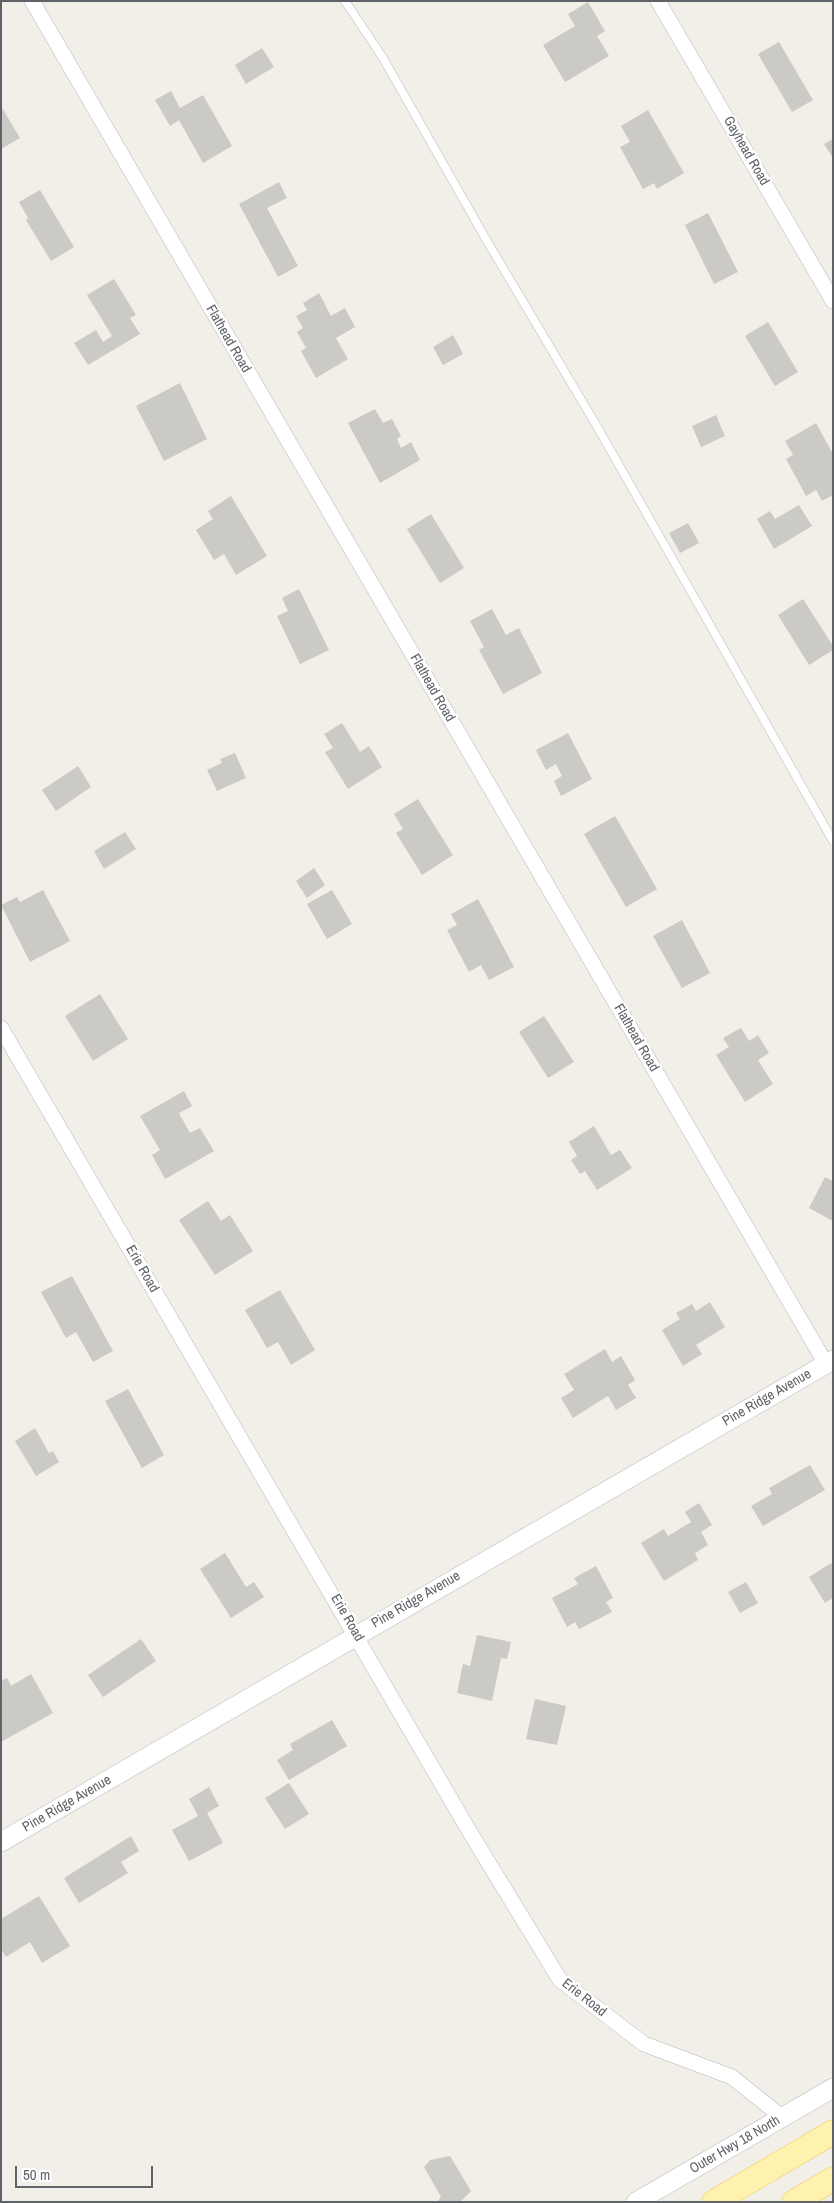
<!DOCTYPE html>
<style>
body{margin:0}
#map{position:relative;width:834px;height:2203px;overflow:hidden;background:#f1efe8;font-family:"Archivo Narrow",sans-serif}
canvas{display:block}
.frame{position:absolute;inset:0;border:2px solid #5f6368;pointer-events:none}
.scale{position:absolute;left:15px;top:2166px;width:138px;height:22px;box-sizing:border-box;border:2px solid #5f6368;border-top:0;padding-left:6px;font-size:15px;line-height:18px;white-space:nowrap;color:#5f6368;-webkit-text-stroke:4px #fff;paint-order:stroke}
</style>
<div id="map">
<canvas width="834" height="2203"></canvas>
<div class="frame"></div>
<div class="scale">50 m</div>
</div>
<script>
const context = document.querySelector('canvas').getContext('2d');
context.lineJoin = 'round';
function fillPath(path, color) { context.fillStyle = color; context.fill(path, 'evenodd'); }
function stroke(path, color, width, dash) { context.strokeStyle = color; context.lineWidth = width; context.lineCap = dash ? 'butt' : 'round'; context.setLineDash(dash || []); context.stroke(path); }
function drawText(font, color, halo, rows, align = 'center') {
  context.font = font + ' "Archivo Narrow",sans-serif'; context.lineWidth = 4.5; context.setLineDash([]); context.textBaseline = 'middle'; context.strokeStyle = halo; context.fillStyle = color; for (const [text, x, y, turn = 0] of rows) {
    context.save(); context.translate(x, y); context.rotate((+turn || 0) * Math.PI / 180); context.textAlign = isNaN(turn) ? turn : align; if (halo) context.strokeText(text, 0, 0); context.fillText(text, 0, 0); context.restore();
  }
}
const building = new Path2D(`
 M588 2 605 31 597 36 609 56 565 82 543 45 575 26 568 14Z
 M779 42 813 100 792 112 758 54Z
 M262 48 274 67 246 84 235 65Z
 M171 91 180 108 203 95 232 146 203 163 179 120 170 126 155 100Z
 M1 106 20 138 1 149Z
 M648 110 684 173 657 189 654 183 643 189 620 147 630 142 621 126Z
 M833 139V158L824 144Z
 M279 182 287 198 267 208 298 266 278 277 239 204Z
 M40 190 74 247 51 261 26 220 28 218 19 202Z
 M708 213 738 272 714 284 685 225Z
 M114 279 136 315 130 318 140 334 88 365 74 343 96 330 103 342 112 336 87 295Z
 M319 293 331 316 345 308 355 327 336 338 348 359 316 378 301 351 306 348 297 332 303 328 296 316 307 310 303 303Z
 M768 322 798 372 775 386 745 336Z
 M453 335 463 354 443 365 433 347Z
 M180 383 207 439 164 461 136 406Z
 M375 409 383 423 392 419 401 436 397 439 401 448 411 442 420 460 380 483 348 423Z
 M716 415 725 436 701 447 692 426Z
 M816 423 833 454V495L822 501 816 490 806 496 786 459 793 455 785 441Z
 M231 496 267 556 236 575 224 554 214 560 196 530 213 519 208 511Z
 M799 505 812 526 774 549 757 519 770 511 775 519Z
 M431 514 464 568 440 583 407 529Z
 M688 523 699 543 680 553 669 533Z
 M299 589 329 650 300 664 277 616 288 611 282 598Z
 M803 599 833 646V650L809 665 778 615Z
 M492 609 506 635 519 628 542 673 503 694 479 650 484 647 470 621Z
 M342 723 360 752 369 746 382 767 348 789 325 752 333 748 324 734Z
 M568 733 592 779 561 796 554 781 562 776 556 764 546 770 536 750Z
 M235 753 246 778 217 791 207 770 222 763 220 759Z
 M78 766 91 787 56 811 42 790Z
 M418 799 453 855 422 875 396 833 403 829 394 814Z
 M615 816 657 889 626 907 584 834Z
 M125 832 136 849 104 869 94 851Z
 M314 868 325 885 307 898 296 881Z
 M43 890 70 941 30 962 1 905 17 897 20 902Z
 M332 890 352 924 327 939 307 904Z
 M478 899 514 967 489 980 481 965 469 972 447 930 457 925 451 914Z
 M682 920 710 973 682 988 653 936Z
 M100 994 128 1039 93 1061 65 1016Z
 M544 1016 574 1062 548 1078 519 1032Z
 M741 1028 749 1041 758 1035 769 1053 758 1060 773 1084 745 1102 716 1055 729 1047 723 1038Z
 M184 1091 192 1106 179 1113 190 1133 200 1128 214 1151 165 1179 152 1155 160 1150 140 1116Z
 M594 1126 611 1155 620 1150 632 1168 597 1190 585 1171 580 1174 571 1160 577 1156 569 1142Z
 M825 1177 833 1181V1221L809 1208Z
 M208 1201 221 1221 230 1215 253 1251 215 1275 179 1220Z
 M72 1276 113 1351 93 1362 76 1332 66 1338 41 1292Z
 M280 1290 315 1350 291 1365 278 1342 267 1348 245 1310Z
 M710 1302 725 1327 696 1345 702 1354 683 1366 662 1330 680 1319 676 1313 692 1304 696 1311Z
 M605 1349 612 1362 621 1356 635 1380 628 1385 636 1398 616 1410 608 1396 573 1418 561 1398 574 1390 564 1374Z
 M128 1389 164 1455 142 1468 105 1401Z
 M35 1428 49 1453 53 1451 59 1462 36 1476 15 1441Z
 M810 1465 825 1490 763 1526 751 1506 772 1494 769 1488Z
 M699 1503 712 1525 701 1532 708 1545 695 1553 698 1560 664 1581 641 1543 664 1529 668 1536 691 1522 685 1512Z
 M225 1553 246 1587 254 1582 264 1597 231 1618 200 1569Z
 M831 1563 833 1567V1598L825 1603 809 1577Z
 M596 1566 613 1598 606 1602 612 1612 579 1629 575 1622 567 1627 552 1598 578 1584 574 1578Z
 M746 1582 758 1603 740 1613 728 1592Z
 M477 1635 511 1642 507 1659 501 1658 492 1701 457 1693 463 1664 470 1666Z
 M141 1639 156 1661 103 1697 88 1675Z
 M31 1674 53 1713 1 1742V1681L7 1678 11 1686Z
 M535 1699 566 1706 557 1745 526 1739Z
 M332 1720 347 1746 289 1780 277 1760 293 1750 290 1744Z
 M289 1783 309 1814 285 1829 265 1798Z
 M209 1787 219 1806 207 1813 223 1843 189 1861 172 1830 198 1816 189 1799Z
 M131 1836 139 1851 121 1862 128 1873 79 1903 64 1878Z
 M39 1896 70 1946 42 1963 30 1942 6 1957 1 1949V1919Z
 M450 2156 471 2191 460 2202H437L441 2197 424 2167 430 2160Z`);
const service = new Path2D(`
 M345 1 383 58 487 241 595 423 833 841`);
const minor = new Path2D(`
 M32 1 826 1364
 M658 1 833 301
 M1 1028 471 1834 560 1980 644 2044 732 2077 782 2117`);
const tertiary = new Path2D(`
 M1 1842 833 1360
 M636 2202 833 2088`);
const primary = new Path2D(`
 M714 2202 833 2132
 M794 2202 833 2179`);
const streetNames = [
 ["Gayhead Road",746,151,60],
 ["Flathead Road",228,339,60],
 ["Flathead Road",432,688,60],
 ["Flathead Road",636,1038,60],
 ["Erie Road",142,1269,60],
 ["Pine Ridge Avenue",767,1398,-30],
 ["Pine Ridge Avenue",416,1600,-30],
 ["Erie Road",347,1618,60],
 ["Pine Ridge Avenue",67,1804,-30],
 ["Erie Road",584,1998,38],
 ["Outer Hwy 18 North",735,2145,-30]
];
fillPath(building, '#cccac5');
stroke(service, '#b5b8bc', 9);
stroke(minor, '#b5b8bc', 16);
stroke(tertiary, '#b5b8bc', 20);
stroke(primary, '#f2c960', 25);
stroke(service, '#fff', 8);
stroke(minor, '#fff', 15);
stroke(tertiary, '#fff', 19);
stroke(primary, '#fff2af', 24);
drawText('14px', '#5f6368', '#fff', streetNames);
</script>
